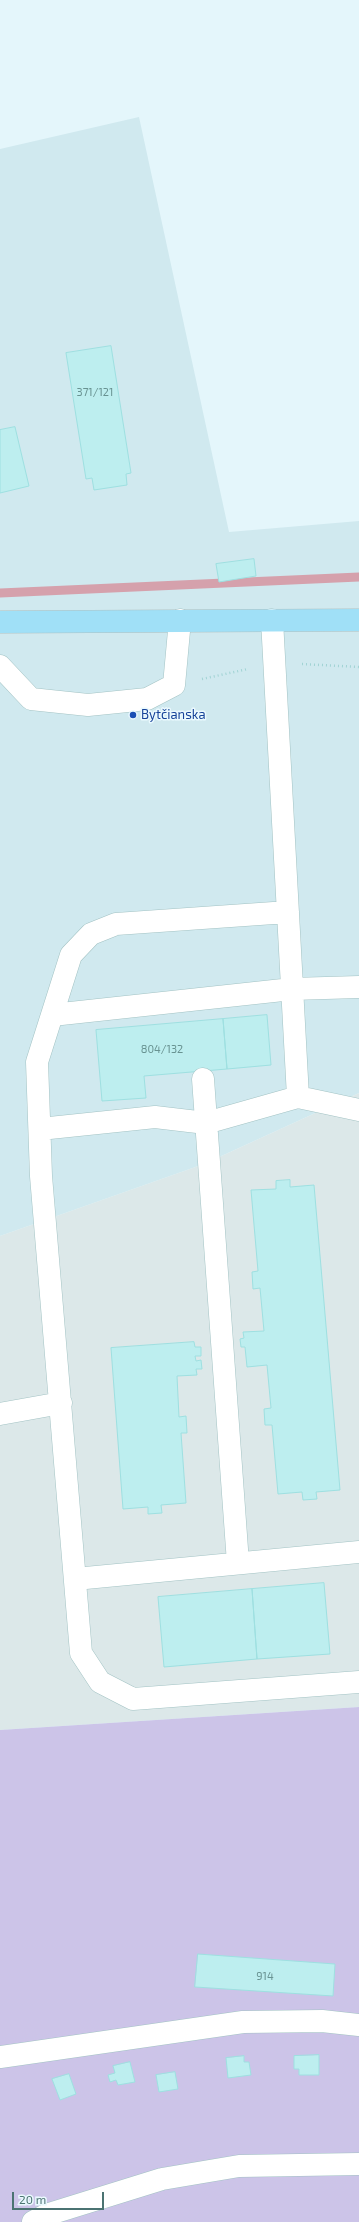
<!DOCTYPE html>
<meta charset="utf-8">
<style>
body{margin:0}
#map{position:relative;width:359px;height:2222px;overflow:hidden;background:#e4f6fb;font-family:"Exo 2",sans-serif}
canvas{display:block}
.scale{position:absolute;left:12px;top:2192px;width:92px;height:18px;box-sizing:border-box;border:2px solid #4b7372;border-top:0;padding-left:5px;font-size:12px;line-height:14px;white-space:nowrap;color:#4b7372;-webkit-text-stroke:3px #eaf9fe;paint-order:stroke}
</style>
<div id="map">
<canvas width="359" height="2222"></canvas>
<div class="scale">20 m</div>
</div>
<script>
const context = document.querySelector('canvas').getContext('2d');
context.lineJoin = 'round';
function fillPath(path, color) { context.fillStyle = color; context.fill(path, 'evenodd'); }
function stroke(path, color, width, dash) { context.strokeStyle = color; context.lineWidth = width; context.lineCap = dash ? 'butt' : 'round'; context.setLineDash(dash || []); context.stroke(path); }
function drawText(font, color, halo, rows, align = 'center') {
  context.font = font + ' "Exo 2",sans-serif'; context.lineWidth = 3; context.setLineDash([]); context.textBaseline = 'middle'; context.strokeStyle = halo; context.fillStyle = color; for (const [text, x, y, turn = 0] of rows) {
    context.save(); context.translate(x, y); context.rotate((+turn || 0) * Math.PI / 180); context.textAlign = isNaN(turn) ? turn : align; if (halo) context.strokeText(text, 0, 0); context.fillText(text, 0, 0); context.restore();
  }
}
const residential = new Path2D(`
 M139 117 229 532 359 521V1093L204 1164 0 1236V149Z`);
const industrial = new Path2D(`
 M359 1093V1707L0 1730V1236L204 1164Z`);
const green = new Path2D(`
 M359 1707V2222H0V1730Z`);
const stream = new Path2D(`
 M0 593 359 577`);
const building = new Path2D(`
 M111 346 131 473 126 474 127 485 94 490 92 478 86 479 66 353Z
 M15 427 29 486 0 493V430Z
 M254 559 256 576 219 582 216 564Z
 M267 1015 271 1065 227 1069 223 1019Z
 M223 1019 227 1069 144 1076 146 1098 102 1101 96 1030Z
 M290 1180V1187L314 1185 340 1490 316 1492 317 1499 303 1500 302 1492 278 1494 272 1425H265L264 1409 271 1408 267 1365 247 1367 245 1347H241L240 1339 244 1338 243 1332 264 1331 260 1288 253 1289 252 1272 258 1271 251 1190 276 1189V1181Z
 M194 1342 195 1347H201V1356H195L196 1361 201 1360 202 1369H196L197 1375 177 1376 179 1417 186 1416 187 1433H181L186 1503 161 1505 162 1513 148 1514V1507L123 1509 111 1348Z
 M324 1583 330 1654 257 1659 252 1589Z
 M252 1589 257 1659 164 1667 158 1597Z
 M198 1954 335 1964 333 1996 195 1987Z
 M319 2055V2075H299V2069H294V2056Z
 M244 2056V2062H249L251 2075 228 2078 226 2058Z
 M130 2062 135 2082 118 2085 116 2080 110 2082 108 2075 115 2073 113 2066Z
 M175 2072 178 2089 159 2092 156 2075Z
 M69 2074 76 2094 60 2100 52 2079Z`);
const path = new Path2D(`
 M302 664 359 667
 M202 679 248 669`);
const minor = new Path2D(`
 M272 620 298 1097
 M0 666 31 699 88 705 147 699 174 685 180 620
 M288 912 116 924 91 934 71 955 37 1062 41 1176 81 1653 100 1682 133 1699 359 1682
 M52 1015 292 989 359 987
 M203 1079 238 1563
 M40 1129 155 1117 206 1123 298 1097 359 1110
 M0 1414 61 1403
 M75 1579 359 1552
 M0 2057 243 2022 322 2021 359 2025
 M33 2222 46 2215 162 2179 239 2166 359 2164`);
const major = new Path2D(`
 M0 622 359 620`);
const markers = [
 [133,715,4,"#1a4fb4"]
];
const numberNames = [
 ["371/121",95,392],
 ["804/132",162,1049],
 ["914",265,1976]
];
const transitNames = [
 ["Bytčianska",141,715]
];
fillPath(residential, '#d0e9ef');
fillPath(industrial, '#dce8e9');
fillPath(green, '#ccc4e8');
stroke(stream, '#d5a1ac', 9);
fillPath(building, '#bdeeef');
stroke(building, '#9ee0e1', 1);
stroke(minor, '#a3c3c4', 23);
stroke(major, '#b0c1c1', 23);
stroke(path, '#a1d3d4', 2.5, [1, 3]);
stroke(minor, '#fff', 22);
stroke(major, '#a0e0f7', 22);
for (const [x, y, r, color] of markers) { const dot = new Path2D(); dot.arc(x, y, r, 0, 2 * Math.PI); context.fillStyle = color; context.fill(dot); stroke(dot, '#eaf9fe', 1.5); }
drawText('11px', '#689291', null, numberNames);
drawText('13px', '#164399', '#eaf9fe', transitNames, 'left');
</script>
